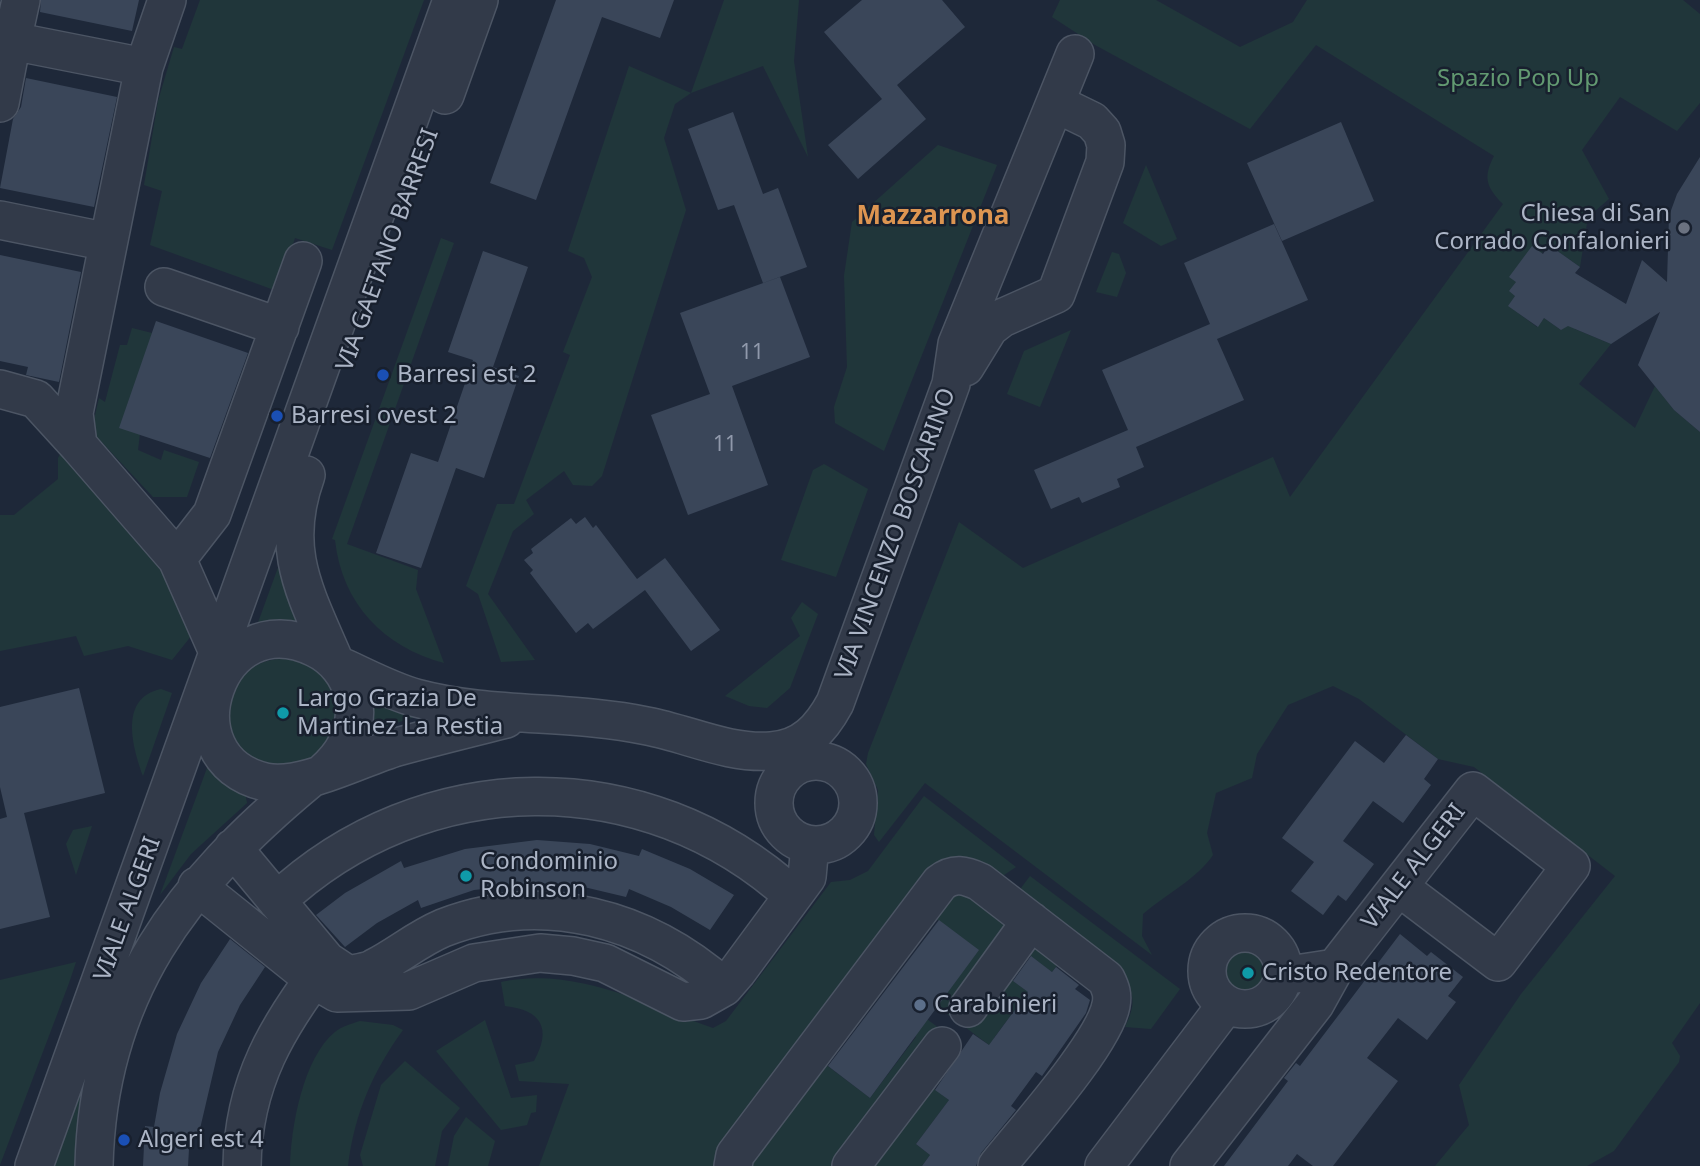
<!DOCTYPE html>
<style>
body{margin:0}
canvas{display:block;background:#1e2839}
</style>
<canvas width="1700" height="1166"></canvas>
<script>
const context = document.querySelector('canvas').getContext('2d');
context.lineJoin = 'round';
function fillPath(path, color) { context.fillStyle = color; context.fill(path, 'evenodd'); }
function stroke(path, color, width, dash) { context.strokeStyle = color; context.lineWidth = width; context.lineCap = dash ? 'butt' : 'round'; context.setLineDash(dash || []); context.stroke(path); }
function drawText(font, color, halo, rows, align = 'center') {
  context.font = font + ' "Noto Sans",sans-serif'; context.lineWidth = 5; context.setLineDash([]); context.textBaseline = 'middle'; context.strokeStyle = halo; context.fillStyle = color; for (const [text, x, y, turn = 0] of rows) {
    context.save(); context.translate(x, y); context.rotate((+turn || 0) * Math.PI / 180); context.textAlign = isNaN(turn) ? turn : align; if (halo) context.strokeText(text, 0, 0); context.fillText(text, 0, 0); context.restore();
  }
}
const green = new Path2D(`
 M200 0H424L332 250 295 238 277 291 150 245 162 191 144 185 158 101 174 47 182 49Z
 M724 0H799L794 61 808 157 763 66 691 93 675 104 664 138 686 210 602 476 592 486 573 485 564 471 526 500 534 514 513 531 488 594 535 660 501 662 478 594 466 586 497 504H514L570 355 563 352 592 277 584 258 568 251 629 66 691 93Z
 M1060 0H1156L1240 47 1293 22 1307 0H1683L1700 14V103L1677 131 1620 97 1582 150 1609 199 1588 217 1580 267 1549 245 1516 282 1515 296 1509 306 1537 327 1544 318 1561 330 1574 321 1575 329 1611 344 1579 384 1635 428 1655 386 1674 410 1700 432V1003L1672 1043 1680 1056 1679 1062 1614 1151 1587 1166H1435L1469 1125 1459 1085 1521 994 1615 876 1474 767 1438 759 1359 699 1333 686 1288 705 1257 754 1252 778 1216 793 1207 833 1213 855C1198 878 1165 895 1143 914L1142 936 1152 955 925 783 879 842 874 835 878 790 866 764 868 753 959 522 1023 568 1273 457 1290 497 1503 204C1486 187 1483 177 1494 156L1316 45 1250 129 1095 45 1052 17Z
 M938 145 997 165 884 451 835 423 834 407 847 367 844 276 852 222Z
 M1146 165 1177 239 1161 246 1123 223Z
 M441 238 454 243 347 544 418 570 416 589 444 663C384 647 342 604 335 540L332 539Z
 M1112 252 1119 254 1126 273 1117 297 1096 292Z
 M132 328 152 333 138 450 161 460 164 450 199 462 187 497H153L96 436 92 428 99 398 105 402 120 345H127Z
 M1071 330 1040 407 1007 394 1024 351Z
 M63 449 152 547 192 635 172 660 128 646 84 656 76 636 0 651V515H14L58 479V458Z
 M824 464 868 489 836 577 781 560 813 470Z
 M280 562 303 627 256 628Z
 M802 602 818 614 790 688 767 708 749 706 725 696 800 636 791 618Z
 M228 713a54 54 0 1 1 108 0a54 54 0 1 1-108 0Z
 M161 689 172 693 143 776C133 748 118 698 161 689Z
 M368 693 418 716 368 732Z
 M207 768H214L245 792 247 803 191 854 160 895Z
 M924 796 1016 867 998 879 964 862 722 1166H539L569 1084 519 1081 515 1065 534 1061C552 1029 542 1010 505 1006L501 982C574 966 646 1004 713 1028L726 1021 831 882 850 880 868 871Z
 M92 826 76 875 66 844 73 830Z
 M1030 876 1180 989 1151 1029 1125 1027C1134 1008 1136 998 1125 979L1032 908 1021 888Z
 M960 887 1017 926 951 1017 937 1006 978 950 931 915Z
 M1035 939 1062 959 1052 972 1029 955 1011 979 1028 992 994 1038 1005 1057 965 1027 1023 945Z
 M1223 970a23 23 0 1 1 46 0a23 23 0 1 1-46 0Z
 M76 962 69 983 0 1165V980Z
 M924 1017 943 1031 841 1166H743L821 1061 870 1098 916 1037 912 1033Z
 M485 1020 511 1098 537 1095 536 1112 531 1113 527 1125 501 1130 436 1051Z
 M360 1021 393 1025 403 1030C373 1071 354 1115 348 1166H290C291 1127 303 1058 335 1032 342 1026 351 1024 360 1021Z
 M94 1048 81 1166H51Z
 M405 1061 460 1108 442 1131 435 1166H363L360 1155 381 1085Z
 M924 1081 949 1100 916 1144 930 1155 922 1166H860Z
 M466 1117 495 1141 488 1166H448L454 1136Z`);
const building = new Path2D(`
 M41 0H139L132 31 40 12Z
 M556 0H674L660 38 602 17 536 200 490 183Z
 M862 0H942L965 27 897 85 926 119 858 179 828 145 882 99 824 32Z
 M26 78 117 97 94 207 0 188 13 119 21 107Z
 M733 112 763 194 778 188 807 267 763 283 734 205 718 210 688 129Z
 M1341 122 1374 201 1282 241 1247 163Z
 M1700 157V432L1674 410 1638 365 1660 312 1611 344 1568 326 1561 330 1544 318 1538 327 1508 306 1515 296 1509 291 1516 282 1509 277 1532 246 1543 254 1549 245 1580 267 1575 273 1626 304 1642 260 1667 282 1669 216 1677 194Z
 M1274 224 1308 300 1217 339 1244 400 1136 447 1144 467 1117 479 1120 487 1082 503 1079 497 1051 509 1034 470 1128 430 1102 370 1210 324 1184 263Z
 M483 251 528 267 493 367 519 376 484 478 456 468 421 568 376 553 411 453 438 462 473 360 448 352Z
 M0 255 81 272 59 382 26 375 28 367 0 361Z
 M780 277 810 357 732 386 768 485 688 515 651 415 710 394 680 313Z
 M156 321 248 353 210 458 119 428Z
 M585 517 593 528 596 525 637 579 665 558 720 630 691 651 645 590 593 629 588 623 576 633 530 573 533 570 524 560 533 553 531 549 571 518 576 524Z
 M79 688 105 793 24 813 50 917 0 929V819L7 817 0 787V707Z
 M1406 735 1438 759 1424 779 1431 785 1403 823 1373 801 1343 841 1374 864 1346 901 1338 895 1323 915 1291 891 1314 862 1282 838 1355 741 1384 763Z
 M537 840 590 844 639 856 642 849 690 869 734 895 710 930 671 907 629 889 626 897 584 887 539 883 474 890 421 908 418 900 377 923 345 947 316 915 345 893 401 861 404 868 465 849Z
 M939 920 979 950 870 1098 828 1066Z
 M1400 934 1427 956 1431 952 1463 977 1448 996 1456 1002 1427 1040 1398 1018 1367 1058 1398 1081 1362 1128 1333 1166H1313L1297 1154 1288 1166H1224L1288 1081 1284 1078 1296 1063 1300 1066Z
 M230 939 265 967 240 1005 218 1052 199 1133 190 1132 188 1166H143L145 1126 154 1127 160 1093 177 1034 201 983Z
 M1031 956 1052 972 1056 967 1079 985 1075 989 1090 1000 1086 1013 1042 1076 1036 1072 1011 1106 1016 1110 981 1153 976 1166H922L930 1155 916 1144 949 1100 935 1090 973 1034 989 1045 1028 992 1013 981Z`);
const minor = new Path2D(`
 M167 0 144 67 74 413 78 445 177 559 218 652 217 666
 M12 41 21 0
 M445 95 479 0
 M0 103 12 41 144 67
 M0 220 108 242
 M164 287 280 327
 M965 367 989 328 1002 318 1056 294 1105 162 1106 145 1102 132 1092 121 1055 103
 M0 389 36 399 78 445
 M306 475C279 550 305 592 334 660
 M177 559 212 514 303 261
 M338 665C363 676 390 691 416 698 491 718 571 710 647 726 689 734 727 754 771 751 803 749 821 729 835 703L951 384 957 344 1075 54
 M774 803a42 42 0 1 1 84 0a42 42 0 1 1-84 0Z
 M324 772C347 752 359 727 353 696 349 675 334 657 315 648 217 600 164 759 265 782 301 790 360 758 397 747 433 737 470 728 506 719
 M233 848 327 961 348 975C356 973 367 972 374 968 398 956 417 939 443 928 543 889 646 918 724 987
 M197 886 313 979 337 993 409 991 474 963 540 953 573 956 605 963 683 1002 701 1000 724 987 737 972 807 877 810 845
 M277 901C423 764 645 761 793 896
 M1207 971a38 38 0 1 1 76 0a38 38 0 1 1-76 0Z
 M1283 976 1335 968 1473 791 1571 866 1498 962 1399 887
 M968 1008 1031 921
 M34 1166 452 0
 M94 1166C98 993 182 885 310 779
 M242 1166C243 1082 278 1025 327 961
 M733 1166 735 1155 940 883C954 872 965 875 980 882L1106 979C1111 989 1113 995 1111 1005 1104 1043 1024 1132 997 1166
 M851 1166 942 1046
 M1104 1166 1226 1005
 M1189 1166 1315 1004 1335 968`);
const markers = [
 [1684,228,7,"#6b7280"],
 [383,375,7,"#1a4fb4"],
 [277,416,7,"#1a4fb4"],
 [283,713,7,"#0f9aa8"],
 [466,876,7,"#0f9aa8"],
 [1248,973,7,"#0f9aa8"],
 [920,1005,7,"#5c6f8a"],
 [124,1140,7,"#1a4fb4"]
];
const numberNames = [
 ["11",752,353],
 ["11",725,445]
];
const parkNames = [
 ["Spazio Pop Up",1518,79]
];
const poiNames = [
 ["Chiesa di San",1670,214,"right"],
 ["Corrado Confalonieri",1670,242,"right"],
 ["Barresi est 2",397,375],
 ["Barresi ovest 2",291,416],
 ["Largo Grazia De",297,699],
 ["Martinez La Restia",297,727],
 ["Condominio",480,862],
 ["Robinson",480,890],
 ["Cristo Redentore",1262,973],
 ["Carabinieri",934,1005],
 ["Algeri est 4",138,1140]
];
const streetNames = [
 ["VIA GAETANO BARRESI",388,250,-70],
 ["VIA VINCENZO BOSCARINO",896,534,-70],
 ["VIALE ALGERI",1414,867,-52],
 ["VIALE ALGERI",128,909,-70]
];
const neighbourhoodNames = [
 ["Mazzarrona",933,217]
];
fillPath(green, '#20363a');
fillPath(building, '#3a4659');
stroke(minor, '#4c5564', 40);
stroke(minor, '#323a49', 37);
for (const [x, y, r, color] of markers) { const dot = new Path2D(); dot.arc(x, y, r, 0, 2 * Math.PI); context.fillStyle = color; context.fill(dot); stroke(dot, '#18202e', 2.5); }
drawText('21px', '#9099ab', null, numberNames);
drawText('24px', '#629971', '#18202e', parkNames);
drawText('24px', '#acb5c6', '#18202e', poiNames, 'left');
drawText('24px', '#acb5c6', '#18202e', streetNames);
drawText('bold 26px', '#dd9551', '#18202e', neighbourhoodNames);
</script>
